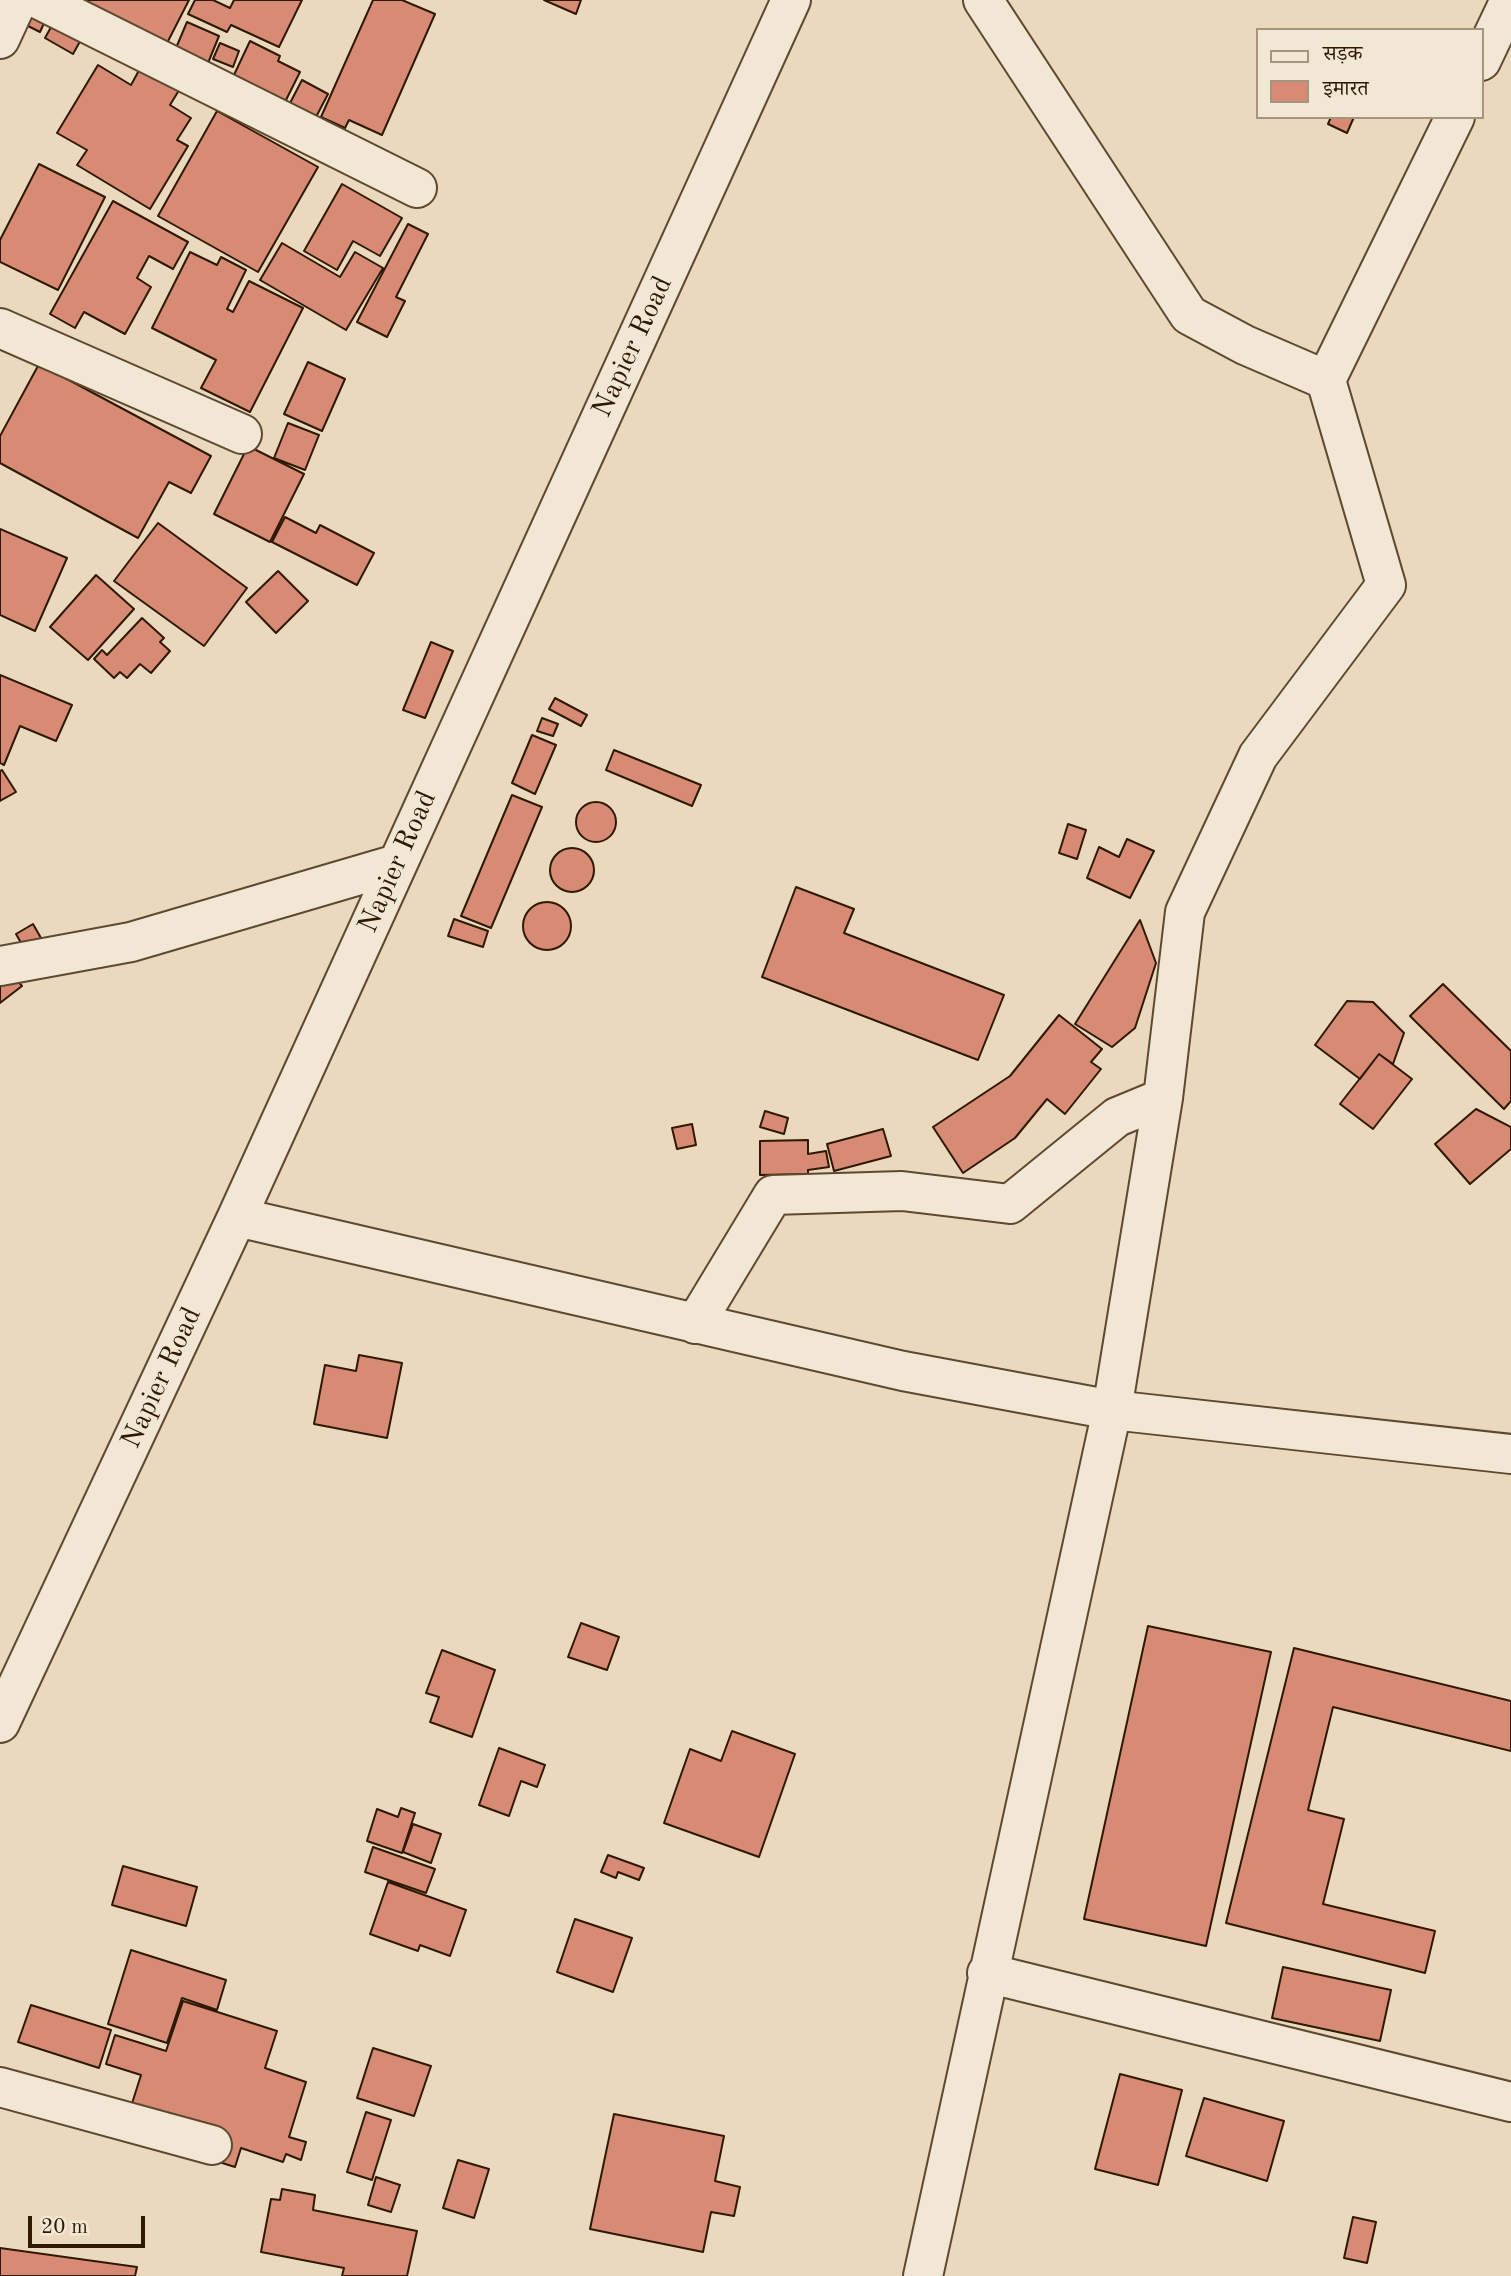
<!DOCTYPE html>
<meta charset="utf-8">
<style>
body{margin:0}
#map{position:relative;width:1511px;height:2276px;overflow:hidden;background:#ebd9be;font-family:"Old Standard TT","Noto Serif Devanagari",serif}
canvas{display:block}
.legend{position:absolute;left:1256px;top:28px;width:228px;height:91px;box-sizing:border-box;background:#f2e6d5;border:2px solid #a49480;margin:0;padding:9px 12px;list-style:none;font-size:21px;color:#2f1900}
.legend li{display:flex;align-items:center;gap:14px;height:35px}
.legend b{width:35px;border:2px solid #a49480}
.scale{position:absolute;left:28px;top:2216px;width:117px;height:32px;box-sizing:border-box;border:4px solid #2f1900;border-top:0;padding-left:9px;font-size:21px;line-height:24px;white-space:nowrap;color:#2f1900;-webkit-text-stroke:5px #f2e6d5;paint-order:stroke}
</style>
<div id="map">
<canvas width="1511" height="2276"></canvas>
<ul class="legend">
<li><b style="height:9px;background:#f2e6d5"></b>सड़क</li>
<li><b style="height:19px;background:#d78b74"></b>इमारत</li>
</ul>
<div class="scale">20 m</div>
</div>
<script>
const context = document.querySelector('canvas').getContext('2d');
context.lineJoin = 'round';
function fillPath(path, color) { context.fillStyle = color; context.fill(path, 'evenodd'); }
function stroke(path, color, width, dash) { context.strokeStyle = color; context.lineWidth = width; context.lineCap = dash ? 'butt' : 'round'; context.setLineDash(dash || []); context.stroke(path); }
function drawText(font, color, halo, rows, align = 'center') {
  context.font = font + ' "Old Standard TT",serif'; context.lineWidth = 5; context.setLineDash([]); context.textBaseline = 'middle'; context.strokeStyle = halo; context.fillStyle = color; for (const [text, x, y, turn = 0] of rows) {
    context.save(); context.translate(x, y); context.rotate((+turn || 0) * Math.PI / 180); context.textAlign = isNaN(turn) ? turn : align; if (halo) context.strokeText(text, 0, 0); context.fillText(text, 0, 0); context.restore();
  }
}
const building = new Path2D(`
 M29 0 50 10 40 32 20 22Z
 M67 0H189L162 53Z
 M195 0H213L230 8 234 0H302L279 47 231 25 227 32 188 14Z
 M373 0H402L435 14 382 135 349 120 345 128 321 117Z
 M544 0H581L576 14Z
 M55 20 83 36 73 54 45 38Z
 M187 22 219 36 206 68 173 55Z
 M250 41 280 56 278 61 300 72 285 102 233 77Z
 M220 43 239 51 233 67 213 59Z
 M143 63 181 87 170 105 191 118 177 140 188 146 150 209 77 165 87 150 57 133 98 65 131 85Z
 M302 80 328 94 316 117 290 103Z
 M217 111 318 167 258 272 158 216Z
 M1331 117H1354L1347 133 1328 124Z
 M39 164 105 197 58 290 0 262V240Z
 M342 184 402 218 380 256 353 241 337 270 304 251Z
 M113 201 188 242 173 269 149 256 137 278 151 287 125 334 84 312 75 328 50 314Z
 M408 224 428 234 396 297 405 301 387 337 357 322Z
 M282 243 340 277 355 252 383 268 346 330 260 280Z
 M190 252 217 265 221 257 246 270 227 309 233 312 249 281 303 308 250 412 201 388 216 360 152 328Z
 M308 362 345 379 322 431 284 414Z
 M39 364 211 456 191 493 169 482 138 538 0 463V436Z
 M288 423 319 435 305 470 274 458Z
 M248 446 304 474 270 542 214 514Z
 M285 517 316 533 320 525 374 553 357 585 272 542Z
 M158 523 247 588 204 646 114 581Z
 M0 529 67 558 35 631 0 615Z
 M278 571 308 601 276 633 246 602Z
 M96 575 134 609 88 660 50 627Z
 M142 618 164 638 160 642 170 651 151 673 140 664 127 678 120 672 114 678 94 659 102 650 107 655Z
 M431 642 453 651 425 718 403 710Z
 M0 675 72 705 56 741 20 726 4 765 0 763Z
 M555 698 587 715 581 726 549 709Z
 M542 718 558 724 553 736 537 731Z
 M532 735 556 745 535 794 512 783Z
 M614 750 701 785 692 806 606 770Z
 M2 770 16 792 0 801V771Z
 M512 795 542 807 491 928 461 916Z
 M576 822a20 20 0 1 1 40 0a20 20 0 1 1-40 0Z
 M1068 824 1086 830 1077 859 1059 853Z
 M1127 839 1154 851 1130 898 1087 878 1099 847 1119 857Z
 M550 870a22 22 0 1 1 44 0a22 22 0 1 1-44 0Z
 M796 887 854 909 844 933 1004 995 978 1060 762 977Z
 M523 926a24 24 0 1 1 48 0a24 24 0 1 1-48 0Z
 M454 919 488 931 483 947 448 936Z
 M1140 920 1156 963 1135 1028 1112 1047 1075 1024Z
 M33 924 41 938 24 948 16 934Z
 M7 968 22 986 0 1003V974Z
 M1443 984 1511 1051V1101L1504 1109 1410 1016Z
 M1347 1001 1373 1002 1404 1033 1393 1064 1379 1054 1360 1079 1315 1045Z
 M1059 1015 1102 1049 1091 1062 1101 1069 1065 1114 1047 1099 1015 1138 963 1173 933 1127 1010 1076Z
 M1379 1054 1412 1079 1373 1129 1340 1104Z
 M1476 1109 1511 1127V1149L1470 1184 1435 1144Z
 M765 1111 788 1118 784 1134 760 1127Z
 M692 1124 696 1145 677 1149 672 1128Z
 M883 1129 891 1156 834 1171 827 1144Z
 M808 1140V1154L826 1151 829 1167 808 1170V1174L760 1175V1141Z
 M359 1355 402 1363 387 1438 314 1424 325 1365 356 1371Z
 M581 1623 619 1637 607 1670 568 1657Z
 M1148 1626 1271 1652 1206 1946 1084 1919Z
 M1294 1648 1511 1701V1751L1333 1707 1308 1810 1344 1819 1323 1904 1435 1931 1425 1973 1226 1923Z
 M442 1650 495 1670 472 1737 430 1722 439 1697 426 1693Z
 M732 1731 795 1754 759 1857 664 1823 690 1749 721 1761Z
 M499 1748 545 1765 537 1787 521 1781 509 1816 479 1805Z
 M401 1808 415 1813 402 1853 367 1841 377 1809 398 1817Z
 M413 1824 441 1834 431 1863 403 1852Z
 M373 1847 435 1869 426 1893 365 1872Z
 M608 1855 644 1868 639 1880 618 1872 616 1878 601 1872Z
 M123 1866 197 1887 186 1926 112 1905Z
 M388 1882 466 1910 450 1956 420 1945 418 1951 370 1934Z
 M575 1919 632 1938 613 1992 557 1972Z
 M131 1950 226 1980 217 2010 182 1998 167 2043 108 2024Z
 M1283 1967 1391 1990 1380 2041 1272 2018Z
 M183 2001 277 2031 265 2068 306 2082 289 2137 306 2142 301 2160 286 2154 283 2162 241 2148 235 2167 123 2132 141 2075 106 2064 115 2035 166 2051Z
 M31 2005 111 2030 99 2068 18 2042Z
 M373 2048 431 2066 414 2116 357 2098Z
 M1120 2074 1182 2090 1158 2185 1095 2169Z
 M1204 2098 1284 2121 1267 2181 1186 2156Z
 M366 2112 391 2120 372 2180 347 2172Z
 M614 2114 724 2136 715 2181 740 2187 734 2216 711 2212 703 2252 590 2229Z
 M458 2160 489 2169 474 2218 443 2208Z
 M376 2177 400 2185 391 2212 368 2205Z
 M282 2189 315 2195 313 2210 417 2231 407 2276H342L344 2268 261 2252 271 2199 280 2200Z
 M1353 2217 1376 2222 1367 2263 1344 2258Z
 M0 2248 137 2267 135 2276H0Z`);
const minor = new Path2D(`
 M40 0 417 188
 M0 39 18 0
 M1481 61 1510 0
 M0 328 242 434
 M1326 380 1455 117
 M0 966 131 942 397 864
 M237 1217 903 1371 1112 1410 1511 1454
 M695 1324 773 1195 902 1191 1010 1204 1117 1117 1163 1098
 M0 1723 237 1217 791 0
 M987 1973 1511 2102
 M0 2087 212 2145
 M923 2276 1112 1410 1163 1098 1185 912 1258 756 1386 585 1326 380 1245 345 1189 315 983 0`);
const streetNames = [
 ["Napier Road",633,347,-65],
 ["Napier Road",398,862,-66],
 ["Napier Road",162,1378,-65]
];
fillPath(building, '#d78b74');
stroke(building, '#2f1900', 2);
stroke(minor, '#5e4930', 42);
stroke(minor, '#f2e6d5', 38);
drawText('28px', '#2f1900', '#f2e6d5', streetNames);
</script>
